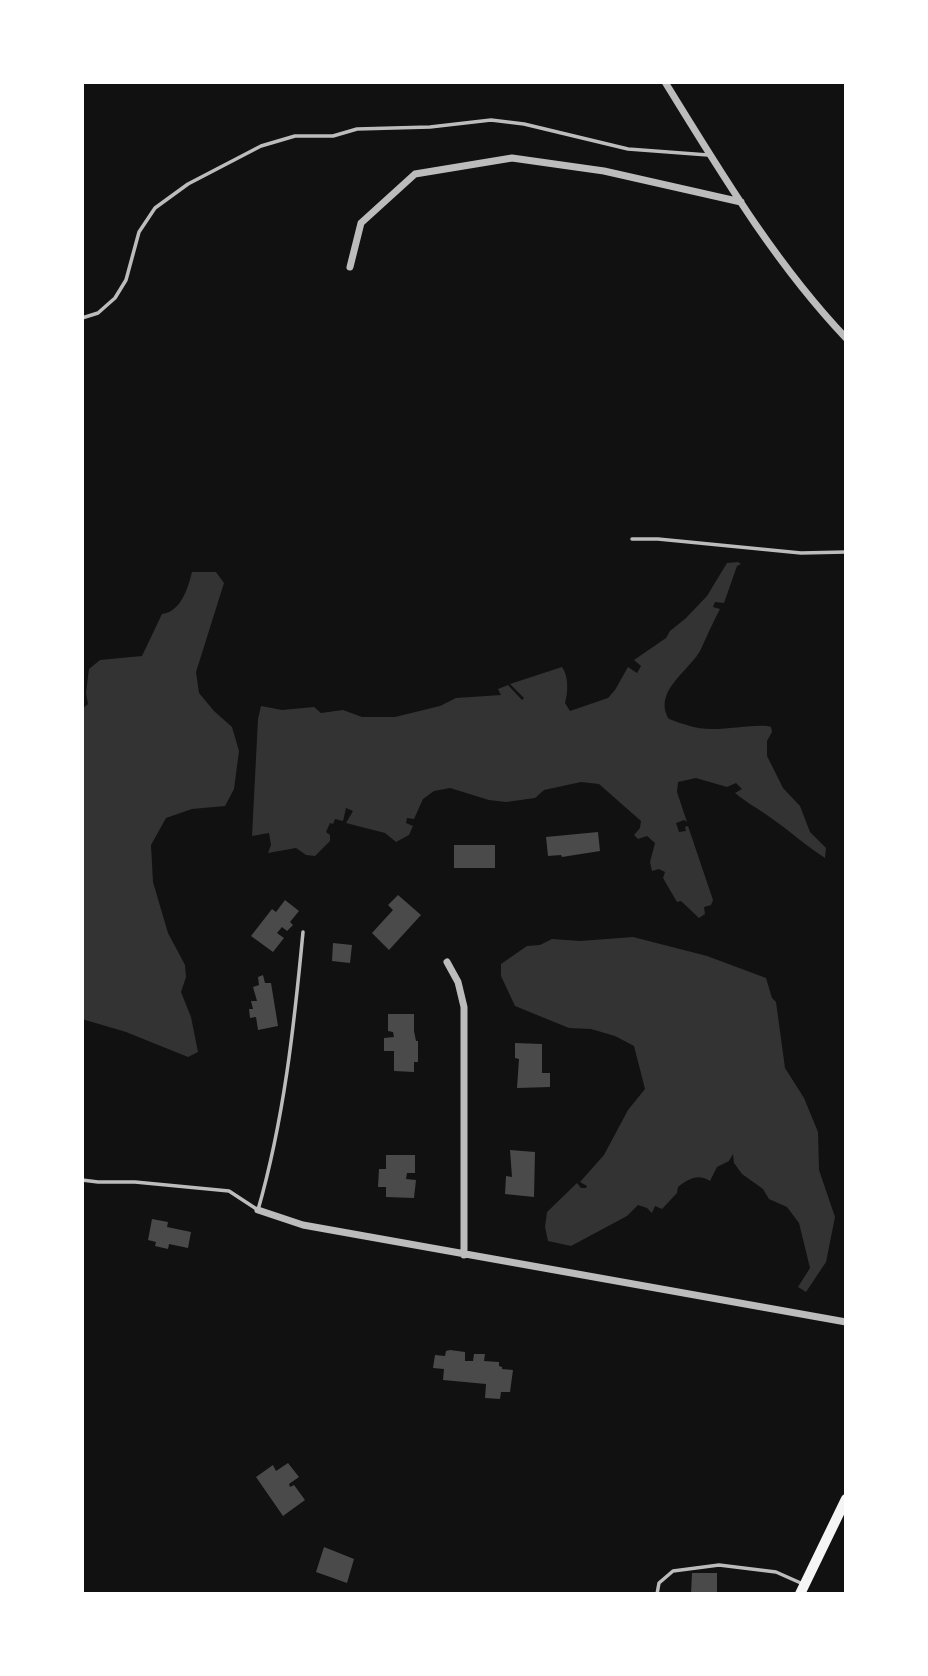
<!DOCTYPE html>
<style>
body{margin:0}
#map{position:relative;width:928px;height:1676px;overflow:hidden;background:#111;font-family:"Fira Sans Condensed",sans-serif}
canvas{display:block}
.frame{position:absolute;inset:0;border:84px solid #fff;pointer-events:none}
</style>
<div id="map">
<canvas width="928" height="1676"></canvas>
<div class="frame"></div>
</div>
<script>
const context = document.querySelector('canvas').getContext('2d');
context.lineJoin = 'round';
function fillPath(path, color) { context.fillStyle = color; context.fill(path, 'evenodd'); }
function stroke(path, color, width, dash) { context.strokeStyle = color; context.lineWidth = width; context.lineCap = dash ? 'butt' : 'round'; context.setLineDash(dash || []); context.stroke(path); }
const water = new Path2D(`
 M738 562 741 564 737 566 724 603 715 602 713 607 720 609C713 622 707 636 701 649 691 670 652 691 669 719 682 724 697 729 711 729 724 730 763 723 771 727L772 732 767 741V756L783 788 800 806 810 832 826 848 825 858C806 846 790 831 771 818 759 809 747 803 735 793L742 789 736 783 727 787 696 778 678 782 677 792 687 822 684 820 676 823 679 832 686 831 685 827 688 826 713 900 711 905 704 907 705 914 699 918 681 901 677 902 663 878 665 872 659 869 652 871 650 862 655 843 647 836 638 839 634 835 640 828 641 821 599 784 581 782 544 790 535 798 506 802 489 800 450 788 434 791 423 799 414 819 407 818 406 823 413 826 409 835 396 842 385 833 346 823 353 811 346 808 343 821 335 819 333 824 330 823 326 832 330 835V841L315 856 306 855 296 848 268 853 271 845 269 833 252 836 258 719 261 706 282 710 314 707 321 713 343 710 362 717H395L440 706 456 698 501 695 498 689 508 685 522 700 524 698 510 684 562 667C569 677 568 692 565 703L570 711 608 698 615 690 628 667 637 673 641 666 634 660 666 638 670 631 686 618 707 596 727 563Z
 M192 572H216L224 583 196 672 199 693 214 711 232 727 239 751 234 789 225 806 192 809 166 818 151 845 153 882 168 933 185 965 186 977 181 992 191 1017 198 1052 188 1057 126 1032 82 1019V709L88 704 86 693 89 669 100 660 142 656 162 614C181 612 188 588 192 572Z
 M633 937 707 956 766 978 772 998 776 1002 785 1068 804 1098 818 1132 819 1170 835 1217 826 1262 806 1292 798 1287 810 1268 799 1223 787 1207 769 1199 763 1189 742 1174 734 1163 733 1154 729 1161 717 1167 710 1181C698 1173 688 1179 678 1187L677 1193 662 1209 655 1206 652 1213 647 1208 638 1205 627 1216 571 1246 548 1241 545 1227 547 1212 577 1183 581 1188H586L587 1186 580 1182 604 1155 628 1110 645 1089 634 1046 615 1036 591 1029 569 1028 515 1006 501 976V964L527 946 540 945 552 939 580 941Z`);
const building = new Path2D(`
 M598 832 600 851 562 857 561 855 548 856 546 837Z
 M454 845H495V868H454Z
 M398 895 421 915 389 950 372 933 393 910 388 905Z
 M285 900 299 911 290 922 293 925 287 931 282 927 277 933 284 938 273 952 251 936 272 909 276 912Z
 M333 943 352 945 350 963 332 961Z
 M263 975 265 983H271L278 1026 258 1030 256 1017 250 1018 249 1009H253L251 1001H257L253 987 259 985 258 977Z
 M388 1014H414V1031L416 1041H418V1062H414V1072L394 1071V1051H384V1038L394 1037 393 1032 388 1031Z
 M515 1043 542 1044V1073H550V1087L517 1088 519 1059 515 1058Z
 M510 1150 535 1152 534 1197 505 1194 506 1176 512 1177Z
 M386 1155H415V1173H407L406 1179 416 1180 414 1198 386 1197V1187H378L379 1169H386Z
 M152 1219 168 1222 167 1227 191 1232 188 1248 169 1244 168 1249 155 1246 156 1242 148 1240Z
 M450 1350 465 1352V1361H473L474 1354H485L484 1361 499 1362V1366L502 1367V1369L513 1370 510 1392H501L500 1399 485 1398 486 1384 443 1380 444 1369 433 1368 435 1355 445 1356 446 1351Z
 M288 1463 299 1477 289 1484 290 1487 294 1485 305 1500 283 1516 256 1477 273 1465 276 1471Z
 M324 1547 354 1559 347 1583 316 1572Z
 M692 1573H717V1594H691Z`);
const service = new Path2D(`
 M82 318 98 313 115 298 126 280 139 232 155 208 188 184 261 146 295 136H333L357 129 430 127 491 120 524 124 628 149 708 155
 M632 539H658L801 553 846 552
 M82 1180 98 1182H135L229 1191 258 1210C284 1119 294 1027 303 932
 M657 1594 659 1583 673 1571 719 1565 776 1572 803 1584`);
const minor = new Path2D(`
 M665 82C720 171 774 262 846 338
 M350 267 361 223 415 174 512 158 604 171 741 202
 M447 962 458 982 464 1007V1255
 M258 1210 303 1225 846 1322`);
const secondary = new Path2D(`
 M800 1594 846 1499`);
fillPath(water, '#333');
fillPath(building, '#4a4a4a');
stroke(service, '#bcbcbc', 3.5);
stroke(minor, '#bcbcbc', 7);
stroke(secondary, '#f5f5f5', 10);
</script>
